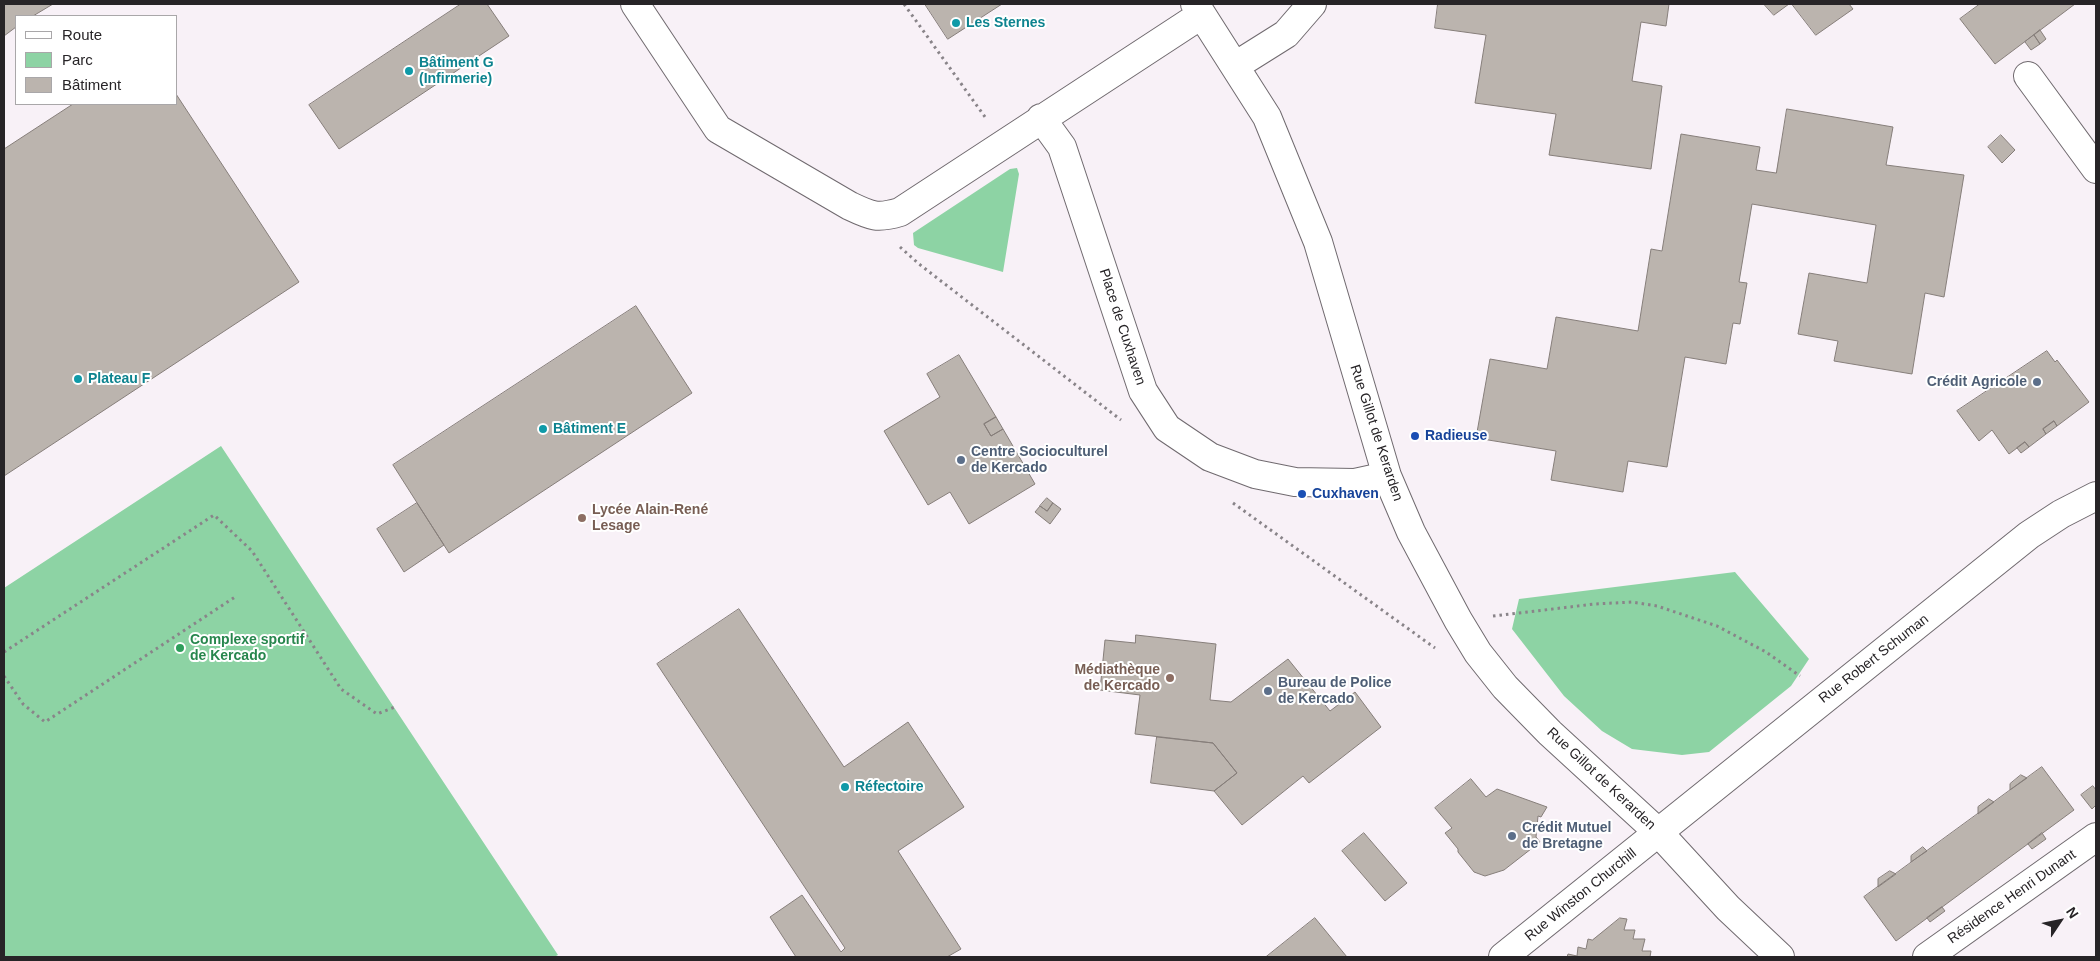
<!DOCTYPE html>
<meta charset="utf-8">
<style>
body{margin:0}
#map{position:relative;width:2100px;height:961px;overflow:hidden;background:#f8f1f7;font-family:Arial,sans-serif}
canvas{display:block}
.frame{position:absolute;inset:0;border:5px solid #272427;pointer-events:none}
.legend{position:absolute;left:15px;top:15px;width:162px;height:90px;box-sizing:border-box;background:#fff;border:1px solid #a9a7a9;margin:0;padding:6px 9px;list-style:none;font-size:15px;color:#272427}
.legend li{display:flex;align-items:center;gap:10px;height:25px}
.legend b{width:25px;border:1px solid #a9a7a9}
.north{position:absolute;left:2035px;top:896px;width:50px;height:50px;-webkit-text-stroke:4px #fff;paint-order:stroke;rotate:56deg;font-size:14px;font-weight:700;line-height:20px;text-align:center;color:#272427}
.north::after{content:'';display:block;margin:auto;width:18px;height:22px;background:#272427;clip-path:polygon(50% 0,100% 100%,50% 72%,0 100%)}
</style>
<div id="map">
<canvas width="2100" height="961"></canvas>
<div class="frame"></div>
<ul class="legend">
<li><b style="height:6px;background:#fff"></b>Route</li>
<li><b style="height:14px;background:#8dd3a4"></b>Parc</li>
<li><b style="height:14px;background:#bbb4ae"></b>Bâtiment</li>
</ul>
<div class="north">N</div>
</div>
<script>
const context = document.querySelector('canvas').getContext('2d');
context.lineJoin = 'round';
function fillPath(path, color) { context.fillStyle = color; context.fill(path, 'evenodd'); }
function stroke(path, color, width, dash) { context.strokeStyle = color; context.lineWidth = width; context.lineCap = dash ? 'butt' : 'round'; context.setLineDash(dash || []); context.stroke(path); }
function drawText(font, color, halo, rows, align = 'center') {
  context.font = font + ' Arial,sans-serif'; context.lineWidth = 4; context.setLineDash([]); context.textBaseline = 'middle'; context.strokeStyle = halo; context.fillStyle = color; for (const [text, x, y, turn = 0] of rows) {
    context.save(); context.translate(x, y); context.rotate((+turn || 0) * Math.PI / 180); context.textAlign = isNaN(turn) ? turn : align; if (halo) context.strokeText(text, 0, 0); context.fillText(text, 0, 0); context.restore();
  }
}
const green = new Path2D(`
 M1017 168 1019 174 1003 272 918 248 914 245 913 233 1010 169Z
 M221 446 558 955 554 957H4V588Z
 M1735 572 1809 659 1791 686 1709 752 1682 755 1632 749 1602 731 1564 696 1512 629 1519 599Z`);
const building = new Path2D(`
 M4 4H53L33 16H16V27L4 36Z
 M461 4H487L509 36 339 149 309 105Z
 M925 4H1002L948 39Z
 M1438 4H1669L1666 26 1641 22 1632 81 1662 86 1651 169 1549 155 1556 114 1475 103 1486 35 1435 28Z
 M1764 4H1789L1774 15Z
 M1792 4H1849L1853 9 1816 35Z
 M1980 4H2075L1995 64 1960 19Z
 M2040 30 2046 39 2040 44 2034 35Z
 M2034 35 2040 44 2031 50 2025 42Z
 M176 94 299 282 4 476V149L73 104H176Z
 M1787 109 1893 127 1886 165 1964 175 1944 297 1925 293 1912 374 1834 361 1838 341 1798 334 1809 273 1867 283 1876 225 1752 204 1739 282 1747 283 1740 324 1733 323 1726 364 1685 357 1667 467 1628 461 1623 492 1551 480 1556 451 1476 438 1490 359 1547 369 1556 317 1638 331 1651 249 1662 251 1681 134 1760 147 1756 170 1776 173Z
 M2001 135 2015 150 2002 163 1988 147Z
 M636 306 692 393 449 553 393 465Z
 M2047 351 2055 362 2057 360 2089 402 2057 426 2054 421 2043 429 2046 434 2029 447 2025 442 2009 454 1992 430 1979 441 1957 411Z
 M959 355 996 417 984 424 991 436 1003 429 1035 484 969 524 950 492 928 505 884 431 940 397 927 374Z
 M996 417 1003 429 991 436 984 424Z
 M2054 421 2057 426 2046 434 2043 429Z
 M2025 442 2029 447 2021 453 2017 448Z
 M1047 498 1053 503 1047 511 1040 506Z
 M417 503 444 545 404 572 377 529Z
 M1053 503 1061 509 1050 524 1035 512 1040 506 1047 511Z
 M739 609 844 767 908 722 964 807 898 851 961 949 947 957H796L770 917 802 895 841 952 845 948 657 664Z
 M1136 635 1216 644 1210 700 1231 702 1288 659 1330 711 1355 692 1381 727 1309 783 1303 776 1242 825 1214 791 1237 773 1213 743 1135 734 1140 695 1100 690 1105 640 1135 643Z
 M1157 737 1213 743 1237 773 1214 791 1151 783Z
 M2042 767 2074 810 1896 941 1864 897Z
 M2021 775 2027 778 2010 790V784Z
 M1471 779 1486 797 1497 789 1547 807 1541 817 1538 816 1536 837 1540 842 1504 870 1485 876 1474 872 1458 852V849L1445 833 1452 828 1435 808Z
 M2093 786 2096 790V805L2092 809 2081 795Z
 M1989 799 1994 802 1978 814V807Z
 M1364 833 1407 883 1385 901 1342 851Z
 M2042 833 2046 839 2032 849 2028 844Z
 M1923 847 1927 851 1911 862V856Z
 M1890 871 1896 874 1878 887V879Z
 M1942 907 1945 911 1930 922 1927 918Z
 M1315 918 1347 957H1266Z
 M1620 918 1627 919 1624 930H1635L1633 939H1645L1642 951H1651L1650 957H1567L1568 954 1577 956 1578 947 1586 949 1588 939 1592 940Z`);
const path = new Path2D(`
 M904 4 985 117
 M900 247 919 264 1121 420
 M1233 503 1435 648
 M1493 616 1595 604 1632 602 1657 606 1717 626 1766 652 1800 676
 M4 652 214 515 252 551 341 689 377 714 395 707
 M4 676 23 704 45 722 235 597`);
const minor = new Path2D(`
 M635 4 718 129 850 206C871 216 877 219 900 212L1201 15
 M1195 4 1267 117 1318 242 1387 476 1411 532 1458 620 1478 653 1505 687 1550 733 1659 833 1728 908 1780 957
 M1235 66 1286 34 1312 4
 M2028 76 2096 169
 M1041 118 1062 147 1143 391 1167 428 1210 457 1255 474 1295 482 1355 483 1387 476
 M1503 957 2029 535 2061 514 2096 496
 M1927 957 2096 837`);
const markers = [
 [956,23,5,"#0f9aa8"],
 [409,71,5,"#0f9aa8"],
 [78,379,5,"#0f9aa8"],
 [2037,382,5,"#5c6f8a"],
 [543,429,5,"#0f9aa8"],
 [1415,436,5,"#1a4fb4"],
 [961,460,5,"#5c6f8a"],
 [1302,494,5,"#1a4fb4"],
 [582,518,5,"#8d6e63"],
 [180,648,5,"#2e9e5b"],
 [1170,678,5,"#8d6e63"],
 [1268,691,5,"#5c6f8a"],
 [845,787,5,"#0f9aa8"],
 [1512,836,5,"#5c6f8a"]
];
const cultureNames = [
 ["Les Sternes",966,23],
 ["Bâtiment G",419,63],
 ["(Infirmerie)",419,79],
 ["Plateau F",88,379],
 ["Bâtiment E",553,429],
 ["Réfectoire",855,787]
];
const streetNames = [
 ["Place de Cuxhaven",1122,327,72],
 ["Rue Gillot de Kerarden",1376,433,72],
 ["Rue Robert Schuman",1874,659,-38],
 ["Rue Gillot de Kerarden",1601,779,43],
 ["Rue Winston Churchill",1581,895,-39],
 ["Résidence Henri Dunant",2012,897,-35]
];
const serviceNames = [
 ["Crédit Agricole",2027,382,"right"],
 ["Centre Socioculturel",971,452],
 ["de Kercado",971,468],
 ["Bureau de Police",1278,683],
 ["de Kercado",1278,699],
 ["Crédit Mutuel",1522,828],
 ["de Bretagne",1522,844]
];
const transitNames = [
 ["Radieuse",1425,436],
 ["Cuxhaven",1312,494]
];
const educationNames = [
 ["Lycée Alain-René",592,510],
 ["Lesage",592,526],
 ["Médiathèque",1160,670,"right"],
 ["de Kercado",1160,686,"right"]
];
const leisureNames = [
 ["Complexe sportif",190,640],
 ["de Kercado",190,656]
];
fillPath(green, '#8dd3a4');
fillPath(building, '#bbb4ae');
stroke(building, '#867e7a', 1);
stroke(minor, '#706a6f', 30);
stroke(path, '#898489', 3, [2.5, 4]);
stroke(minor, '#fff', 28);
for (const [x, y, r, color] of markers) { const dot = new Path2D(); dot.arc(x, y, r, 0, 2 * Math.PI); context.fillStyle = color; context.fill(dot); stroke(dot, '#fff', 2); }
drawText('bold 14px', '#0d838f', '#fff', cultureNames, 'left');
drawText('14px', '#272427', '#fff', streetNames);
drawText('bold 14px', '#4e5e75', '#fff', serviceNames, 'left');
drawText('bold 14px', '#164399', '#fff', transitNames, 'left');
drawText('bold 14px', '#785e54', '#fff', educationNames, 'left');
drawText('bold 14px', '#27864d', '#fff', leisureNames, 'left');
</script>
